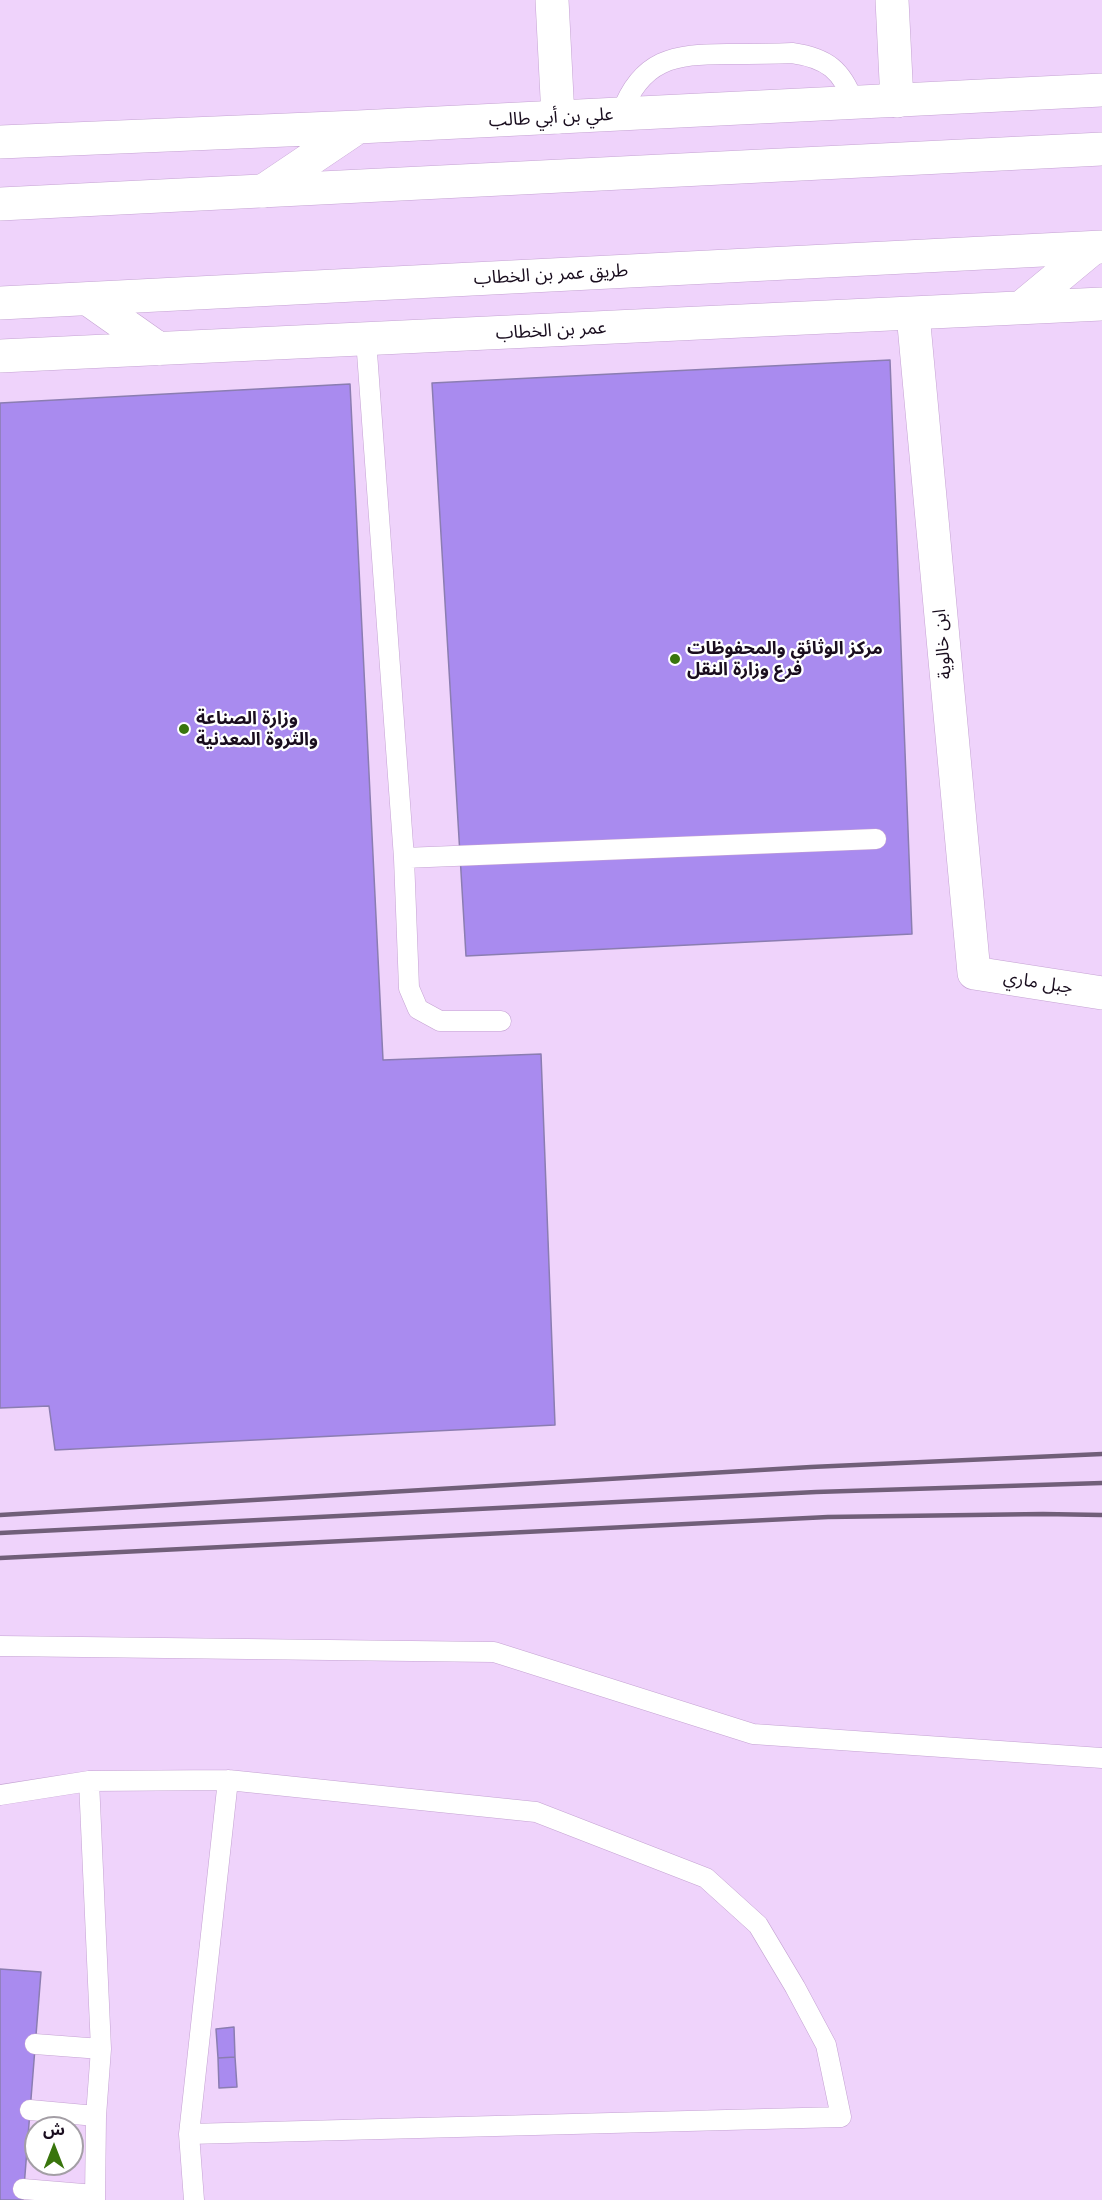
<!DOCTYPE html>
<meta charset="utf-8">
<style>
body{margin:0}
#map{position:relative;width:1102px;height:2200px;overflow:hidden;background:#efd3fb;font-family:Helvetica,"Noto Sans Arabic",sans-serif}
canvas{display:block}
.north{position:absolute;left:24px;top:2116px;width:60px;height:60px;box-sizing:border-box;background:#fff;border:2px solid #a39ea5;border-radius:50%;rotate:0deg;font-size:16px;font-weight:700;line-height:24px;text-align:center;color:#190d1e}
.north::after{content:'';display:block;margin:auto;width:21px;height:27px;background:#39750d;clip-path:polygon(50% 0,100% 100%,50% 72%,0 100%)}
</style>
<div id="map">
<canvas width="1102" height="2200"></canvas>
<div class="north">ش</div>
</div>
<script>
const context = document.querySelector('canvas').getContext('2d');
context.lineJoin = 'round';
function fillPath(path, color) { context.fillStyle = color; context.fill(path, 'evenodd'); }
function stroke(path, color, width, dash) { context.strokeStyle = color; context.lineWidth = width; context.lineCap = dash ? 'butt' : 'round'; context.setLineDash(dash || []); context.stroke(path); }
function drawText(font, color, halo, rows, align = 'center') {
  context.font = font + ' Helvetica,"Noto Sans Arabic",sans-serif'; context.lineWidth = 4.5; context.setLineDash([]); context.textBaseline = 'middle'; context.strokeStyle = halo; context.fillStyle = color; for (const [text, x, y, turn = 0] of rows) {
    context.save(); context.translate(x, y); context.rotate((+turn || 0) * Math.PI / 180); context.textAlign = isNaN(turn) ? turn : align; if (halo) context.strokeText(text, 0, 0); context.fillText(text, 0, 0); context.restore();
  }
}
const building = new Path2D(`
 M890 360 912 934 466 956 432 383Z
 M350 384 383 1060 541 1054 555 1425 55 1450 49 1406 0 1408V403Z
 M0 1969 41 1972 23 2200H0Z
 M234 2027 235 2057 218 2058 216 2029Z
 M235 2057 237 2087 219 2088 218 2058Z`);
const lane = new Path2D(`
 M621 114C641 59 674 54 727 54 749 54 770 54 792 53 827 58 842 70 854 103
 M366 339 404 858 409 988 418 1009 440 1021H501
 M404 858 876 839
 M0 1646 494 1652 753 1734 1102 1758
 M89 1781 101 2049 96 2116 95 2200
 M0 1795 89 1781 228 1780 536 1812 706 1878 758 1925 795 1987 826 2045 841 2117 189 2134
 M35 2044 101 2049
 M30 2110 96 2116
 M23 2189 95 2195
 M194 2200 189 2134 228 1780`);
const street = new Path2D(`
 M552 0 558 117
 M892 0 897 101
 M913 314 974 973 1102 993`);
const secondary = new Path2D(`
 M0 142 358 127 1102 90
 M263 191 358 127
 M88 299 159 349
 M1023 306 1093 248
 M0 356 1102 304`);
const primary = new Path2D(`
 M0 204 1102 149
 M0 303 1102 247`);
const rail = new Path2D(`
 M0 1515 811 1467 1102 1454
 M0 1533 816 1492 1102 1483
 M0 1558 828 1517 1043 1514 1102 1515`);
const markers = [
 [675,659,6,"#39750d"],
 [184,729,6,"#39750d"]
];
const streetNames = [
 ["علي بن أبي طالب",551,118,-3],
 ["طريق عمر بن الخطاب",551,275,-3],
 ["عمر بن الخطاب",551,331,-3],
 ["ابن خالوية",943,644,-95],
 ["جبل ماري",1038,983,9]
];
const poiNames = [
 ["مركز الوثائق والمحفوظات",687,649],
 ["فرع وزارة النقل",687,670],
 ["وزارة الصناعة",196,719],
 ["والثروة المعدنية",196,740]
];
fillPath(building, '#a98bef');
stroke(building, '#8b7db1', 1.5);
stroke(lane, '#c4a2d2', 21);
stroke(street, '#c4a2d2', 34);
stroke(secondary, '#c4a2d2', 34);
stroke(primary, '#c4a2d2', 34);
stroke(lane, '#fff', 20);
stroke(street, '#fff', 33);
stroke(secondary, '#fff', 33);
stroke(primary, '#fff', 33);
stroke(rail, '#715f79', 4.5);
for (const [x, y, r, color] of markers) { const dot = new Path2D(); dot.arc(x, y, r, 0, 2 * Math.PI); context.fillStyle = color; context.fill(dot); stroke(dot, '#fff', 2); }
drawText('18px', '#190d1e', '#fff', streetNames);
drawText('bold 18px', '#190d1e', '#fff', poiNames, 'left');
</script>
